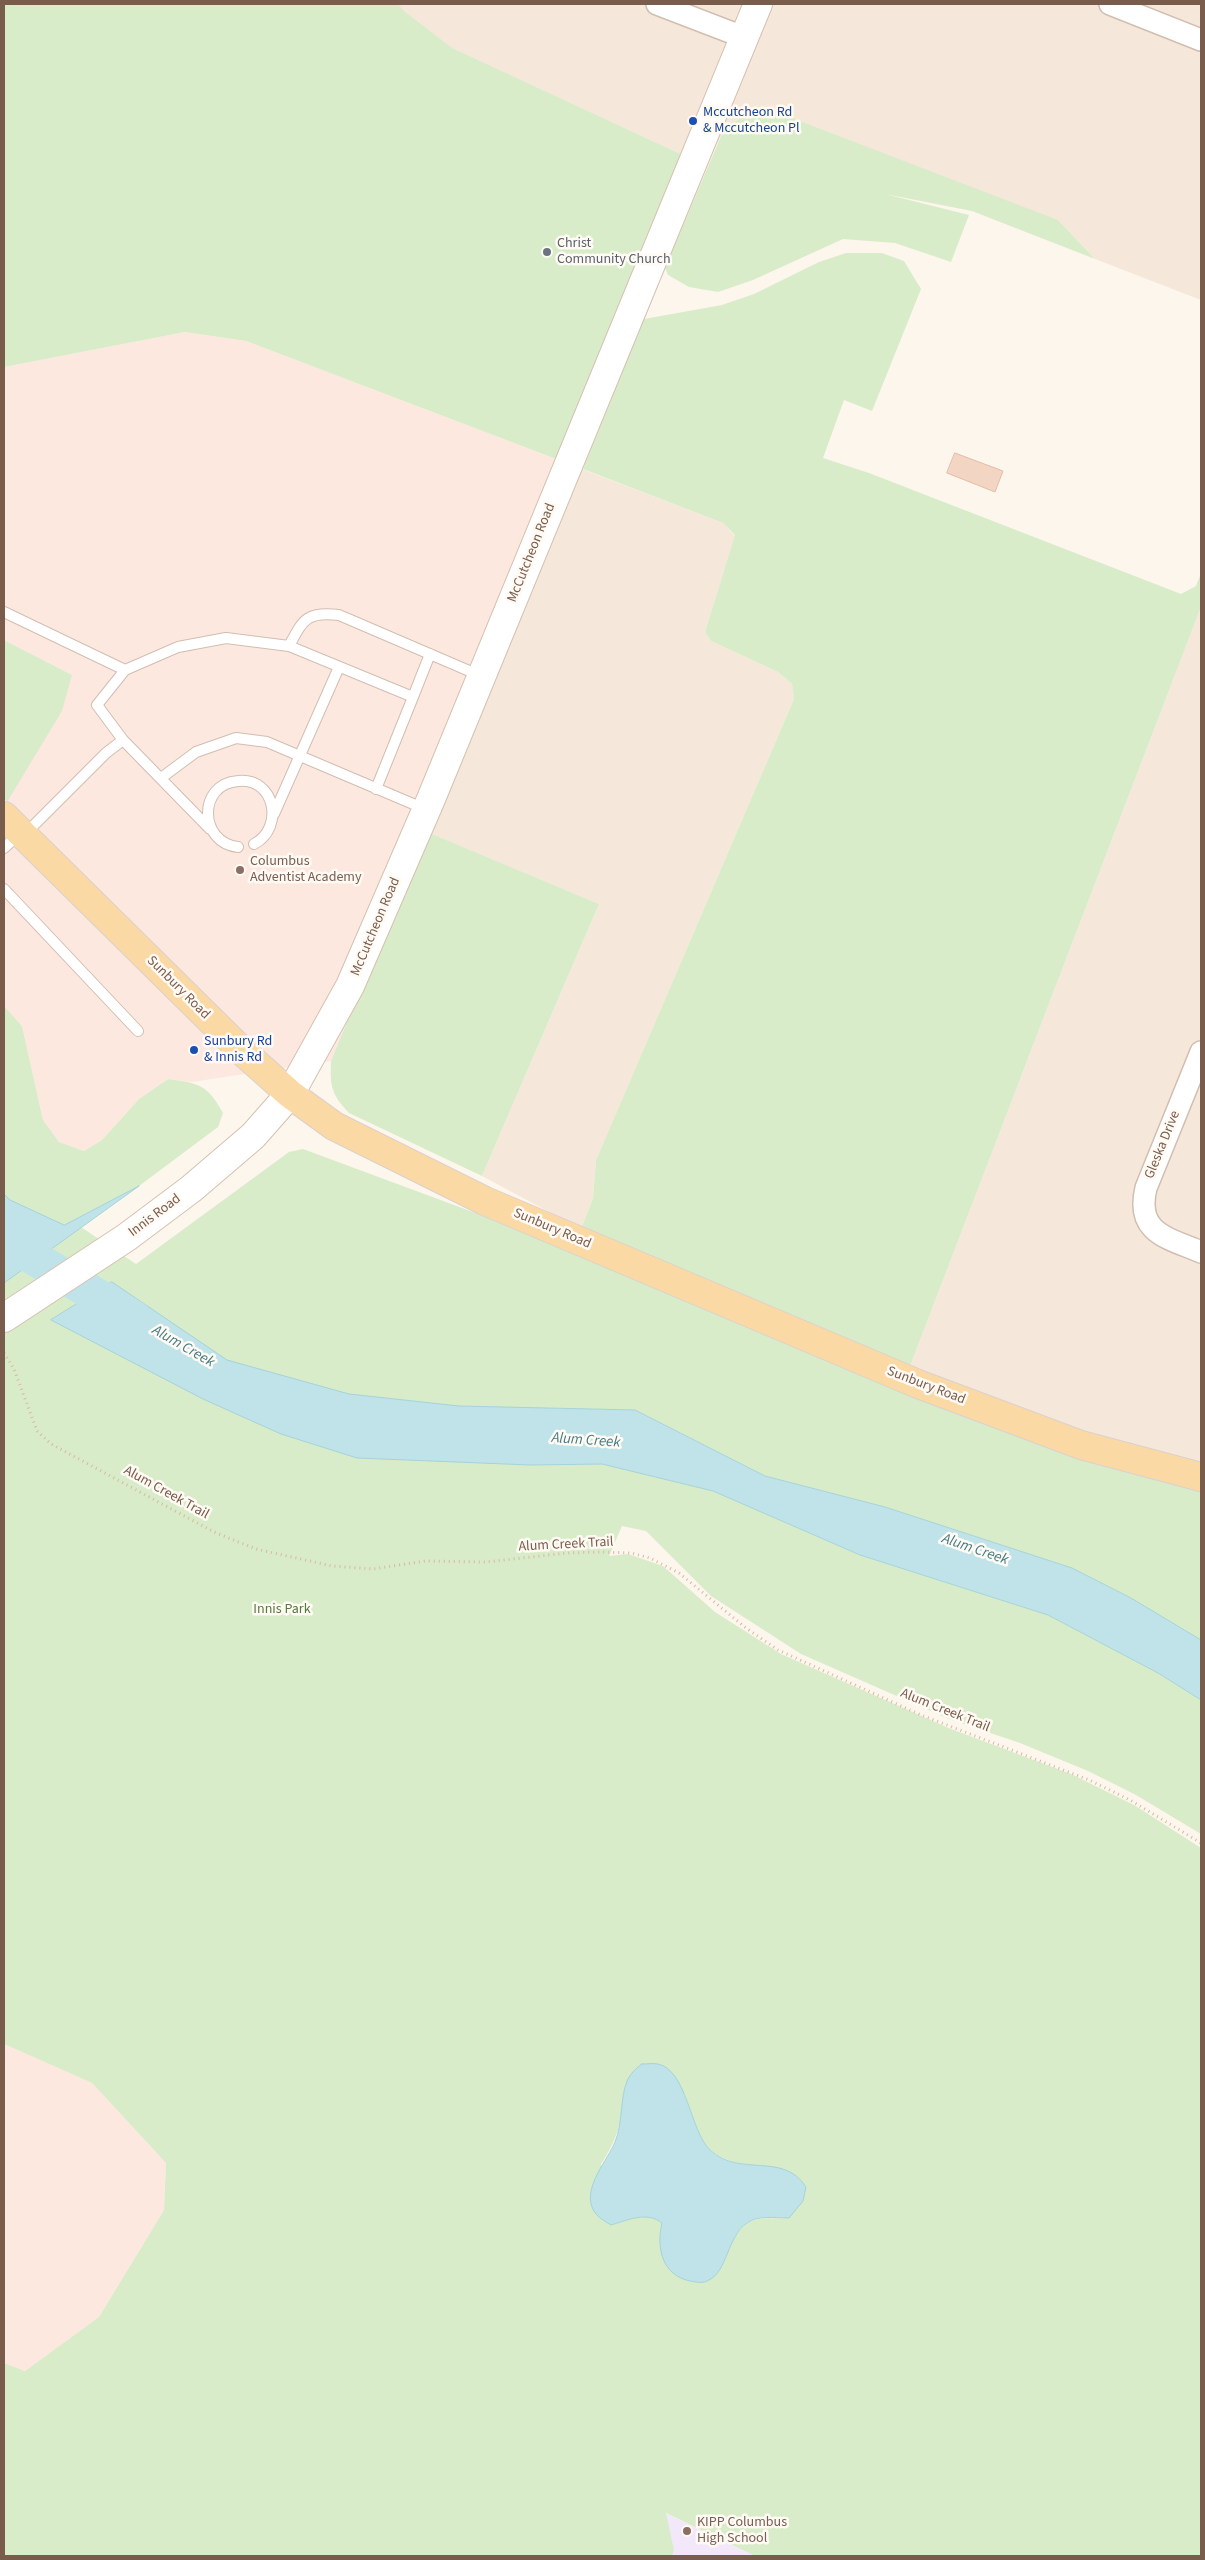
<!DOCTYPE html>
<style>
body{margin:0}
#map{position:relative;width:1205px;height:2560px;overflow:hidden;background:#fdf6ec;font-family:"Source Sans 3",sans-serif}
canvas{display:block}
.frame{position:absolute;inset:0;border:5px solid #7a5c4d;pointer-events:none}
</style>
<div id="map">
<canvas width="1205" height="2560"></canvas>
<div class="frame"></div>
</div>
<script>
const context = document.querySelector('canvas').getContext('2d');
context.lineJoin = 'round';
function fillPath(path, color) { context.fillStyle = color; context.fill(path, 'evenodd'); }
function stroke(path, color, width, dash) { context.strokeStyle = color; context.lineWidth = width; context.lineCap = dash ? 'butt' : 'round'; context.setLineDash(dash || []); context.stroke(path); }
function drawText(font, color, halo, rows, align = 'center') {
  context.font = font + ' "Source Sans 3",sans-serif'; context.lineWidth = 5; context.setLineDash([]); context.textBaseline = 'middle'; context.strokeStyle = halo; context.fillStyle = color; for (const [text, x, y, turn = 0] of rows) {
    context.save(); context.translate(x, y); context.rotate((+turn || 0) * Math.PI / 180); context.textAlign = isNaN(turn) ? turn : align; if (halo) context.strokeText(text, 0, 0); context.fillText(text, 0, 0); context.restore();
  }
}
const residential = new Path2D(`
 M398 4H1201V300L1095 259 1058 220 721 136 711 155 685 156 451 48 403 11Z
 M566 463 723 523 735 536 705 632 711 641 778 672 792 684 794 699 596 1160 593 1198 581 1229 482 1176 599 904 415 827Z
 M1201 607V1482L901 1390Z`);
const commercial = new Path2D(`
 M185 332 246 341 566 463 425 831 331 1061 192 1082 168 1079 139 1099 102 1140 84 1151 59 1142 43 1120 22 1026 4 1006V806L72 675 4 640V367Z
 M4 2044 92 2083 166 2163 164 2210 99 2317 25 2371 4 2363Z`);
const education = new Path2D(`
 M665 2513 755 2556H672L674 2550Z`);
const green = new Path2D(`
 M4 4H398L404 11 452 48 685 156 556 459 246 341 185 332 4 367Z
 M750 109 771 110 1058 220 1095 259 972 211 885 194 969 215 951 262 895 243 843 239 753 280 718 292 689 287 668 275 665 268 721 136Z
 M846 253H882L904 261 921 289 872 411 844 400 823 458 869 473 1181 594 1196 586 1201 573V607L909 1369 581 1229 593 1198 596 1160 794 699 792 684 778 672 711 641 705 632 735 535 723 523 583 469 644 319 722 305 754 294 819 262Z
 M4 640 72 675 62 711 7 802 4 798Z
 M425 831 599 904 482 1176 349 1113C331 1094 330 1086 331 1061Z
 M4 1006 22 1026 43 1120 59 1142 84 1151 102 1140 139 1099 168 1079C199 1083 208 1085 223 1113L218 1127 139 1186 72 1221 136 1264 289 1152 303 1149 1201 1482V1640L1131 1598 1072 1568 885 1507 765 1476 635 1410 514 1408 645 1474 713 1491 860 1555 1048 1615 1158 1673 1201 1700V1834L1136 1795 1088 1771 1020 1743 949 1719 801 1654 711 1596 646 1531 622 1526 609 1556 628 1554 663 1566 715 1612 781 1654 951 1729 1071 1774 1134 1805 1201 1848V2556H755L666 2513 674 2550 672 2556H4V2363L25 2371 99 2317 164 2210 166 2163 92 2083 4 2044ZM626 2084 685 2095C699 2136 700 2157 748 2165L789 2218C754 2219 747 2214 729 2247L660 2234 662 2223C647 2211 628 2220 611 2225L601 2164C620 2135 622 2118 626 2084Z`);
const water = new Path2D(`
 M139 1186 4 1283V1194L10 1200 64 1225Z
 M112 1282 227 1360 349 1394 459 1406 635 1410 765 1476 885 1507 1072 1568 1131 1598 1201 1640V1700L1158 1673 1048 1615 860 1555 713 1491 602 1464 530 1465 357 1458 281 1434 203 1399 51 1320Z
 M642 2064C647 2064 653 2063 658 2064 687 2070 690 2131 710 2150 740 2178 783 2151 806 2187L803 2201 789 2218C776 2218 757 2215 747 2223 728 2235 727 2272 709 2280 703 2284 697 2282 690 2281 662 2275 656 2248 662 2223 647 2211 628 2220 611 2225 603 2220 595 2216 592 2207 584 2186 608 2159 615 2142 623 2123 620 2098 627 2081 631 2073 635 2069 642 2064Z`);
const river = new Path2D(`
 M4 1240 134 1318`);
const building = new Path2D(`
 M955 453 1003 471 995 492 947 473Z`);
const path = new Path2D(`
 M4 1353 14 1369 37 1431 51 1444 214 1532 256 1549 332 1566 373 1569 425 1561 486 1562 567 1553 601 1552 631 1553 650 1558 679 1573 746 1628 778 1650 921 1715 1089 1780 1130 1800 1201 1843`);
const lane = new Path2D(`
 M4 612 125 670
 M289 646C303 620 306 611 339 615L481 676
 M413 697 430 654
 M161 778 196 752 236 738 267 742 425 809
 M274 814 339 667
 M210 829 123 740 97 705 125 670 178 647 226 638 289 646 413 697 376 789
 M25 834 106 753 123 740
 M238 847C199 843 197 784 238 781 275 777 285 828 254 844
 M4 848 19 834
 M4 889 138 1031`);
const street = new Path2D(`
 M657 4 743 37
 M1110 4 1201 40
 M1201 1052 1146 1188C1135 1233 1168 1238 1201 1252`);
const secondary = new Path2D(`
 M4 1318 127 1237 191 1189 253 1136 290 1094 350 986 431 799 758 4`);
const primary = new Path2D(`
 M4 816 243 1052 290 1094 334 1126 485 1201 918 1384 1081 1445 1201 1477`);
const markers = [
 [693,121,5,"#1a4fb4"],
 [547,252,5,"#6b7280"],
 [240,870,5,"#8d6e63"],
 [194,1050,5,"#1a4fb4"],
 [687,2531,5,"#8d6e63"]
];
const transitNames = [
 ["Mccutcheon Rd",703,113],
 ["& Mccutcheon Pl",703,129],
 ["Sunbury Rd",204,1042],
 ["& Innis Rd",204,1058]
];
const worshipNames = [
 ["Christ",557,244],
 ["Community Church",557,260]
];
const streetNames = [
 ["McCutcheon Road",532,553,-68],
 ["McCutcheon Road",376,927,-67],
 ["Sunbury Road",178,988,45],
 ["Gleska Drive",1163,1145,-68],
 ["Innis Road",155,1216,-37],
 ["Sunbury Road",552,1229,23],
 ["Sunbury Road",926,1386,21],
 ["Alum Creek Trail",166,1493,29],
 ["Alum Creek Trail",566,1545,-3],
 ["Alum Creek Trail",945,1711,22]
];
const educationNames = [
 ["Columbus",250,862],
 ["Adventist Academy",250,878],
 ["KIPP Columbus",697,2523],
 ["High School",697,2539]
];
const parkNames = [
 ["Innis Park",282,1610]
];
const waterNames = [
 ["Alum Creek",183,1347,30],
 ["Alum Creek",586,1441,4],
 ["Alum Creek",975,1550,19]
];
fillPath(residential, '#f5e8da');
fillPath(commercial, '#fde8e0');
fillPath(education, '#f3e8fa');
fillPath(green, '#d8ecc9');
fillPath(water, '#bfe3e8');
stroke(water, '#a5d3da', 1);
stroke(river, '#bfe3e8', 35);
fillPath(building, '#f3d5c3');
stroke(building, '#e6bba3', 1);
stroke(lane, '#d1beb0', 12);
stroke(street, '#d1beb0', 24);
stroke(secondary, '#d6c0b0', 30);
stroke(primary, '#dad1cd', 30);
stroke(path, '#d9b8a5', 3, [1, 4]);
stroke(lane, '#fff', 10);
stroke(street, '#fff', 21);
stroke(secondary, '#fff', 28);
stroke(primary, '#fbd9a5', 28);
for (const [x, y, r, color] of markers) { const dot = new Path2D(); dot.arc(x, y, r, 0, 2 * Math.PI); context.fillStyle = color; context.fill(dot); stroke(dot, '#fffaf3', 2); }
drawText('14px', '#164399', '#fffaf3', transitNames, 'left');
drawText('14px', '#5b616d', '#fffaf3', worshipNames, 'left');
drawText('14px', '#7a5c4d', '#fffaf3', streetNames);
drawText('14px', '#785e54', '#fffaf3', educationNames, 'left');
drawText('14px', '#537a41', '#fffaf3', parkNames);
drawText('italic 15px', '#437c86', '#fffaf3', waterNames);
</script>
